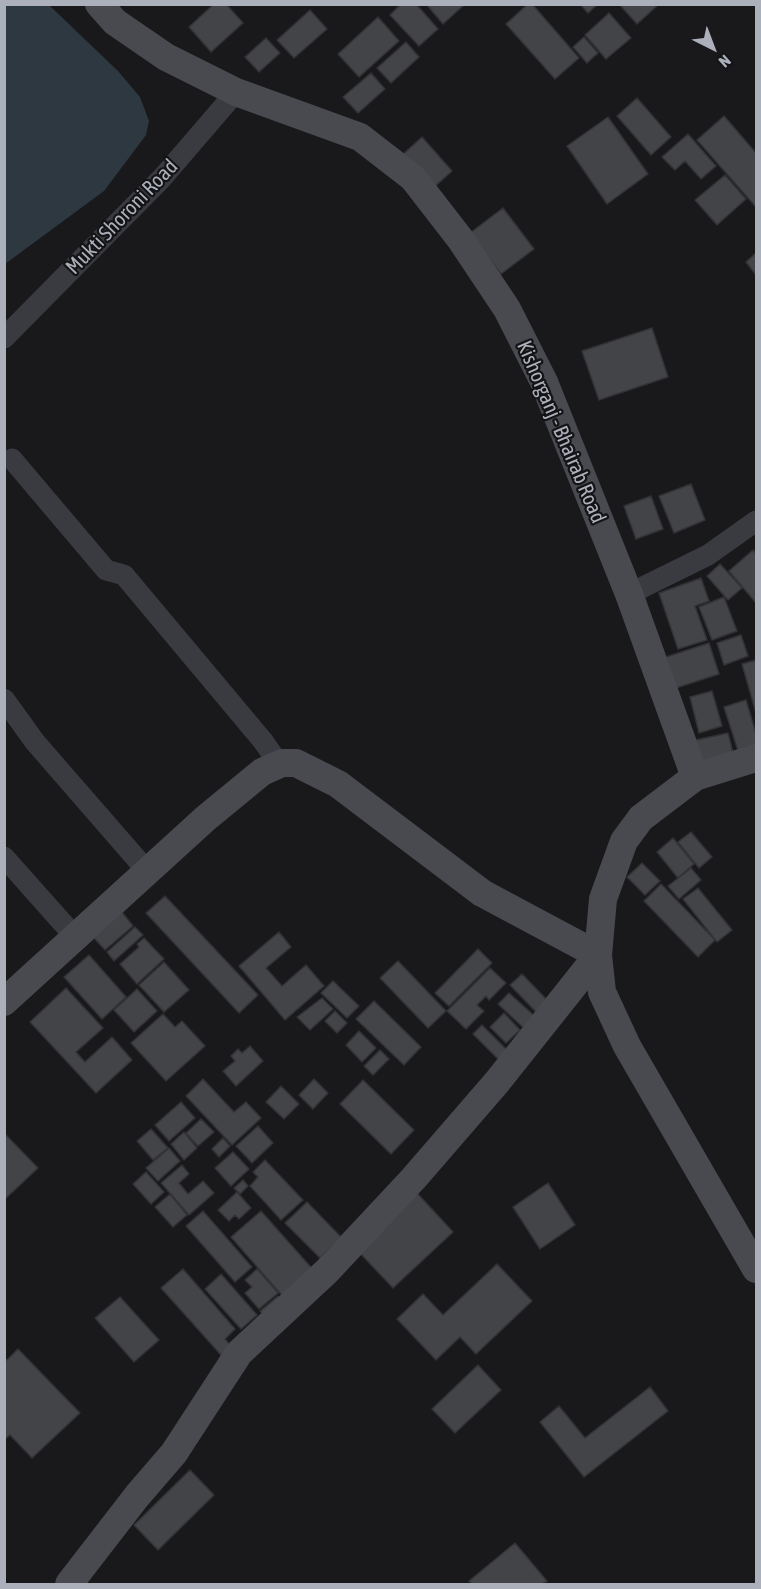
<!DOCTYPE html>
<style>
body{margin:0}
#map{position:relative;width:761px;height:1589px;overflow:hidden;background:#19191b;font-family:"Asap Condensed",sans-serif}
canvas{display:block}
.frame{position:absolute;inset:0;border:6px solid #abb0bb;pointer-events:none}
.north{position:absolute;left:683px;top:18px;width:60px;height:60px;-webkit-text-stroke:4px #141416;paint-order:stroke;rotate:138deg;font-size:16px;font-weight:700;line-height:24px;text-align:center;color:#abb0bb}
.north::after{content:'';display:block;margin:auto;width:21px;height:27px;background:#abb0bb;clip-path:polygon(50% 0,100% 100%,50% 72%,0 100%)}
</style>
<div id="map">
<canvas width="761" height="1589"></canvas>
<div class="frame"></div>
<div class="north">N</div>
</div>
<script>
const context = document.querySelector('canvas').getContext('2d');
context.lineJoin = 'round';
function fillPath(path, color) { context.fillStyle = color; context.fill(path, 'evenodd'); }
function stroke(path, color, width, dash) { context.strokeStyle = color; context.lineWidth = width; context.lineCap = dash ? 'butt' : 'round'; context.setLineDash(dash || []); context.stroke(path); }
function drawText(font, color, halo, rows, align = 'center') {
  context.font = font + ' "Asap Condensed",sans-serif'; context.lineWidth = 4.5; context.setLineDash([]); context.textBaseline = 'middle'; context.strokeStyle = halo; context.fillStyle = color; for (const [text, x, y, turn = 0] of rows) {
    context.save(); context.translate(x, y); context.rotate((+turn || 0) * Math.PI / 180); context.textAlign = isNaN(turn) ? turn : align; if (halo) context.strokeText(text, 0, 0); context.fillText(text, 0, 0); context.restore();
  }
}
const water = new Path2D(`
 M5 4 49 5 118 71 140 97 149 121 146 135 104 191 5 264Z`);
const building = new Path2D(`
 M214 4H226L243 23 211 52 189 27Z
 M401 4H416L438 29 419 46 390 15Z
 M426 4H465L443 24Z
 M528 4H532L579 58 555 79 506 24Z
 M580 4H598L588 13Z
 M619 4H659L637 24Z
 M310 10 327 29 294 58 277 40Z
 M609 13 631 38 606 59 585 35Z
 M378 17 399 41 359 77 338 54Z
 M584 37 598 53 587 63 573 47Z
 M266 38 280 53 259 72 245 57Z
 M406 42 419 57 391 83 377 68Z
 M371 73 385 89 358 113 343 97Z
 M637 98 671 137 651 155 617 116Z
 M724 116 756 153V207L697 140Z
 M608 117 648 174 607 204 567 146Z
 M688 134 716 166 701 179 685 161 675 170 662 157Z
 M422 137 452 171 431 190 401 156Z
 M725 175 746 199 717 225 695 200Z
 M503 208 534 249 501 274 470 233Z
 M756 253V275L746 262Z
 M652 328 668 377 599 400 582 351Z
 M691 484 705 520 674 533 659 496Z
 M651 496 663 529 636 539 624 506Z
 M753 550 756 554V603L729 571Z
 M720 564 742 588 728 600 707 576Z
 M701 578 709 601 695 606 707 640 678 649 659 593Z
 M724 597 737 631 712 640 699 607Z
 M741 635 748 656 724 665 717 643Z
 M709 643 719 674 676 688 666 657Z
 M756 660V713L742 664Z
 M712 691 722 726 699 733 690 697Z
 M746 700 756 734V752L740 757 724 707Z
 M728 733 735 761 702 768 696 740Z
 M691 832 712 857 699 868 678 842Z
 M673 838 694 864 678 878 657 852Z
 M642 863 660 881 645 895 627 877Z
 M691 868 701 880 679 899 668 886Z
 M661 884 715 940 698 957 644 901Z
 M698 888 732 930 717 942 683 899Z
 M165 896 258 995 239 1013 146 913Z
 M122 912 133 926 105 950 94 938Z
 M135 927 143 935 114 961 107 952Z
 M279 932 291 947 266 968 282 986 306 965 324 986 285 1020 239 966Z
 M144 938 164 959 137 984 120 964 139 947 137 944Z
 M478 949 492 963 449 1006 435 993Z
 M89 955 126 997 102 1019 64 977Z
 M398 961 446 1011 428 1028 380 978Z
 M164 962 189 990 164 1012 139 985Z
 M490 968 506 983 489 1000 486 996 477 1005 484 1011 466 1029 447 1011Z
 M522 974 550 1003 538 1014 510 985Z
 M333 981 359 1006 347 1018 321 993Z
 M66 988 103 1028 76 1052 85 1062 112 1037 132 1060 96 1093 30 1022Z
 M137 989 157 1011 134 1032 114 1010Z
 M509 993 539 1020 528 1032 498 1004Z
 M322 998 333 1009 310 1030 297 1017Z
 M374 1001 421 1047 404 1065 356 1019Z
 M335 1011 347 1023 337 1033 325 1021Z
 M504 1013 520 1030 506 1043 490 1027Z
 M163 1014 175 1027 182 1021 205 1046 166 1081 131 1043Z
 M482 1025 512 1055 503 1064 473 1034Z
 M359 1031 376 1048 362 1062 346 1045Z
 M250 1046 263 1061 236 1086 223 1071 235 1061 231 1056 238 1049 242 1053Z
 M380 1050 389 1059 373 1075 364 1066Z
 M203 1079 234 1112 246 1102 261 1118 232 1145 186 1096Z
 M314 1079 328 1093 313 1109 299 1095Z
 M363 1080 414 1130 391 1154 340 1104Z
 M281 1086 299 1104 284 1119 266 1102Z
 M181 1102 195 1118 169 1141 155 1125Z
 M201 1119 214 1132 198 1146 186 1133Z
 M258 1126 273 1143 252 1163 236 1146Z
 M151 1129 168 1148 153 1160 137 1141Z
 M184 1132 197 1148 184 1160 171 1144Z
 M4 1133 38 1168 4 1200Z
 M223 1138 230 1146 219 1157 212 1149Z
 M169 1148 180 1161 158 1181 146 1168Z
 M233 1152 249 1169 231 1186 215 1168Z
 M265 1160 303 1200 281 1220 250 1186 258 1177 253 1172Z
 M182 1165 189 1174 179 1183 188 1194 203 1181 214 1193 189 1215 161 1183Z
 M146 1172 164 1192 151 1204 133 1184Z
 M243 1180 248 1186 240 1194 234 1188Z
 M548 1183 575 1225 540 1249 513 1207Z
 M237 1192 251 1208 239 1219 235 1215 229 1221 218 1210Z
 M417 1193 453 1232 393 1288 357 1250Z
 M170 1194 187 1215 173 1227 155 1207Z
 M307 1202 341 1237 320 1258 285 1223Z
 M203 1211 252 1267 235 1282 186 1226Z
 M261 1211 316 1273 286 1300 231 1237Z
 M497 1264 532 1301 476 1354 460 1337 436 1360 397 1319 423 1294 443 1315Z
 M183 1269 235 1329 225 1339 231 1346 221 1355 161 1288Z
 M257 1269 278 1293 259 1309 245 1293 252 1287 245 1280Z
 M221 1274 257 1315 241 1329 205 1289Z
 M278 1296 284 1303 267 1319 260 1311Z
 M120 1297 159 1340 134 1362 95 1318Z
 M18 1349 80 1413 32 1458 10 1435 4 1440V1358L7 1360Z
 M478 1365 501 1390 455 1433 432 1409Z
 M650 1387 668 1411 584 1477 540 1422 559 1406 585 1438Z
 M190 1470 214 1495 158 1550 134 1525Z
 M515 1543 547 1581 542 1584H472L469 1581Z`);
const street = new Path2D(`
 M4 338 162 178 236 92
 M12 459 106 570 124 575 263 741 279 764
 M629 594 708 555 756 521
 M4 699 35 742 148 872
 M4 857 76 938`);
const secondary = new Path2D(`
 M99 4 115 22 166 57 236 92 360 137 413 178 461 240 507 309 544 382 629 594 695 777
 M756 758 695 777 641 818 624 841 603 899 598 955 602 992 627 1046 756 1269
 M4 1002 206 818 262 772 282 763H296L338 784 482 893 598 955 497 1082 414 1178 327 1271 239 1353 174 1453 137 1496 69 1584`);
const streetNames = [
 ["Mukti Shoroni Road",122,217,-46],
 ["Kishorganj - Bhairab Road",561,432,67]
];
fillPath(water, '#2e3840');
fillPath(building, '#434448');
stroke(building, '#333337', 1.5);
stroke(street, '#3a3b40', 21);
stroke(secondary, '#484a50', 28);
drawText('21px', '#abb0bb', '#141416', streetNames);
</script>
